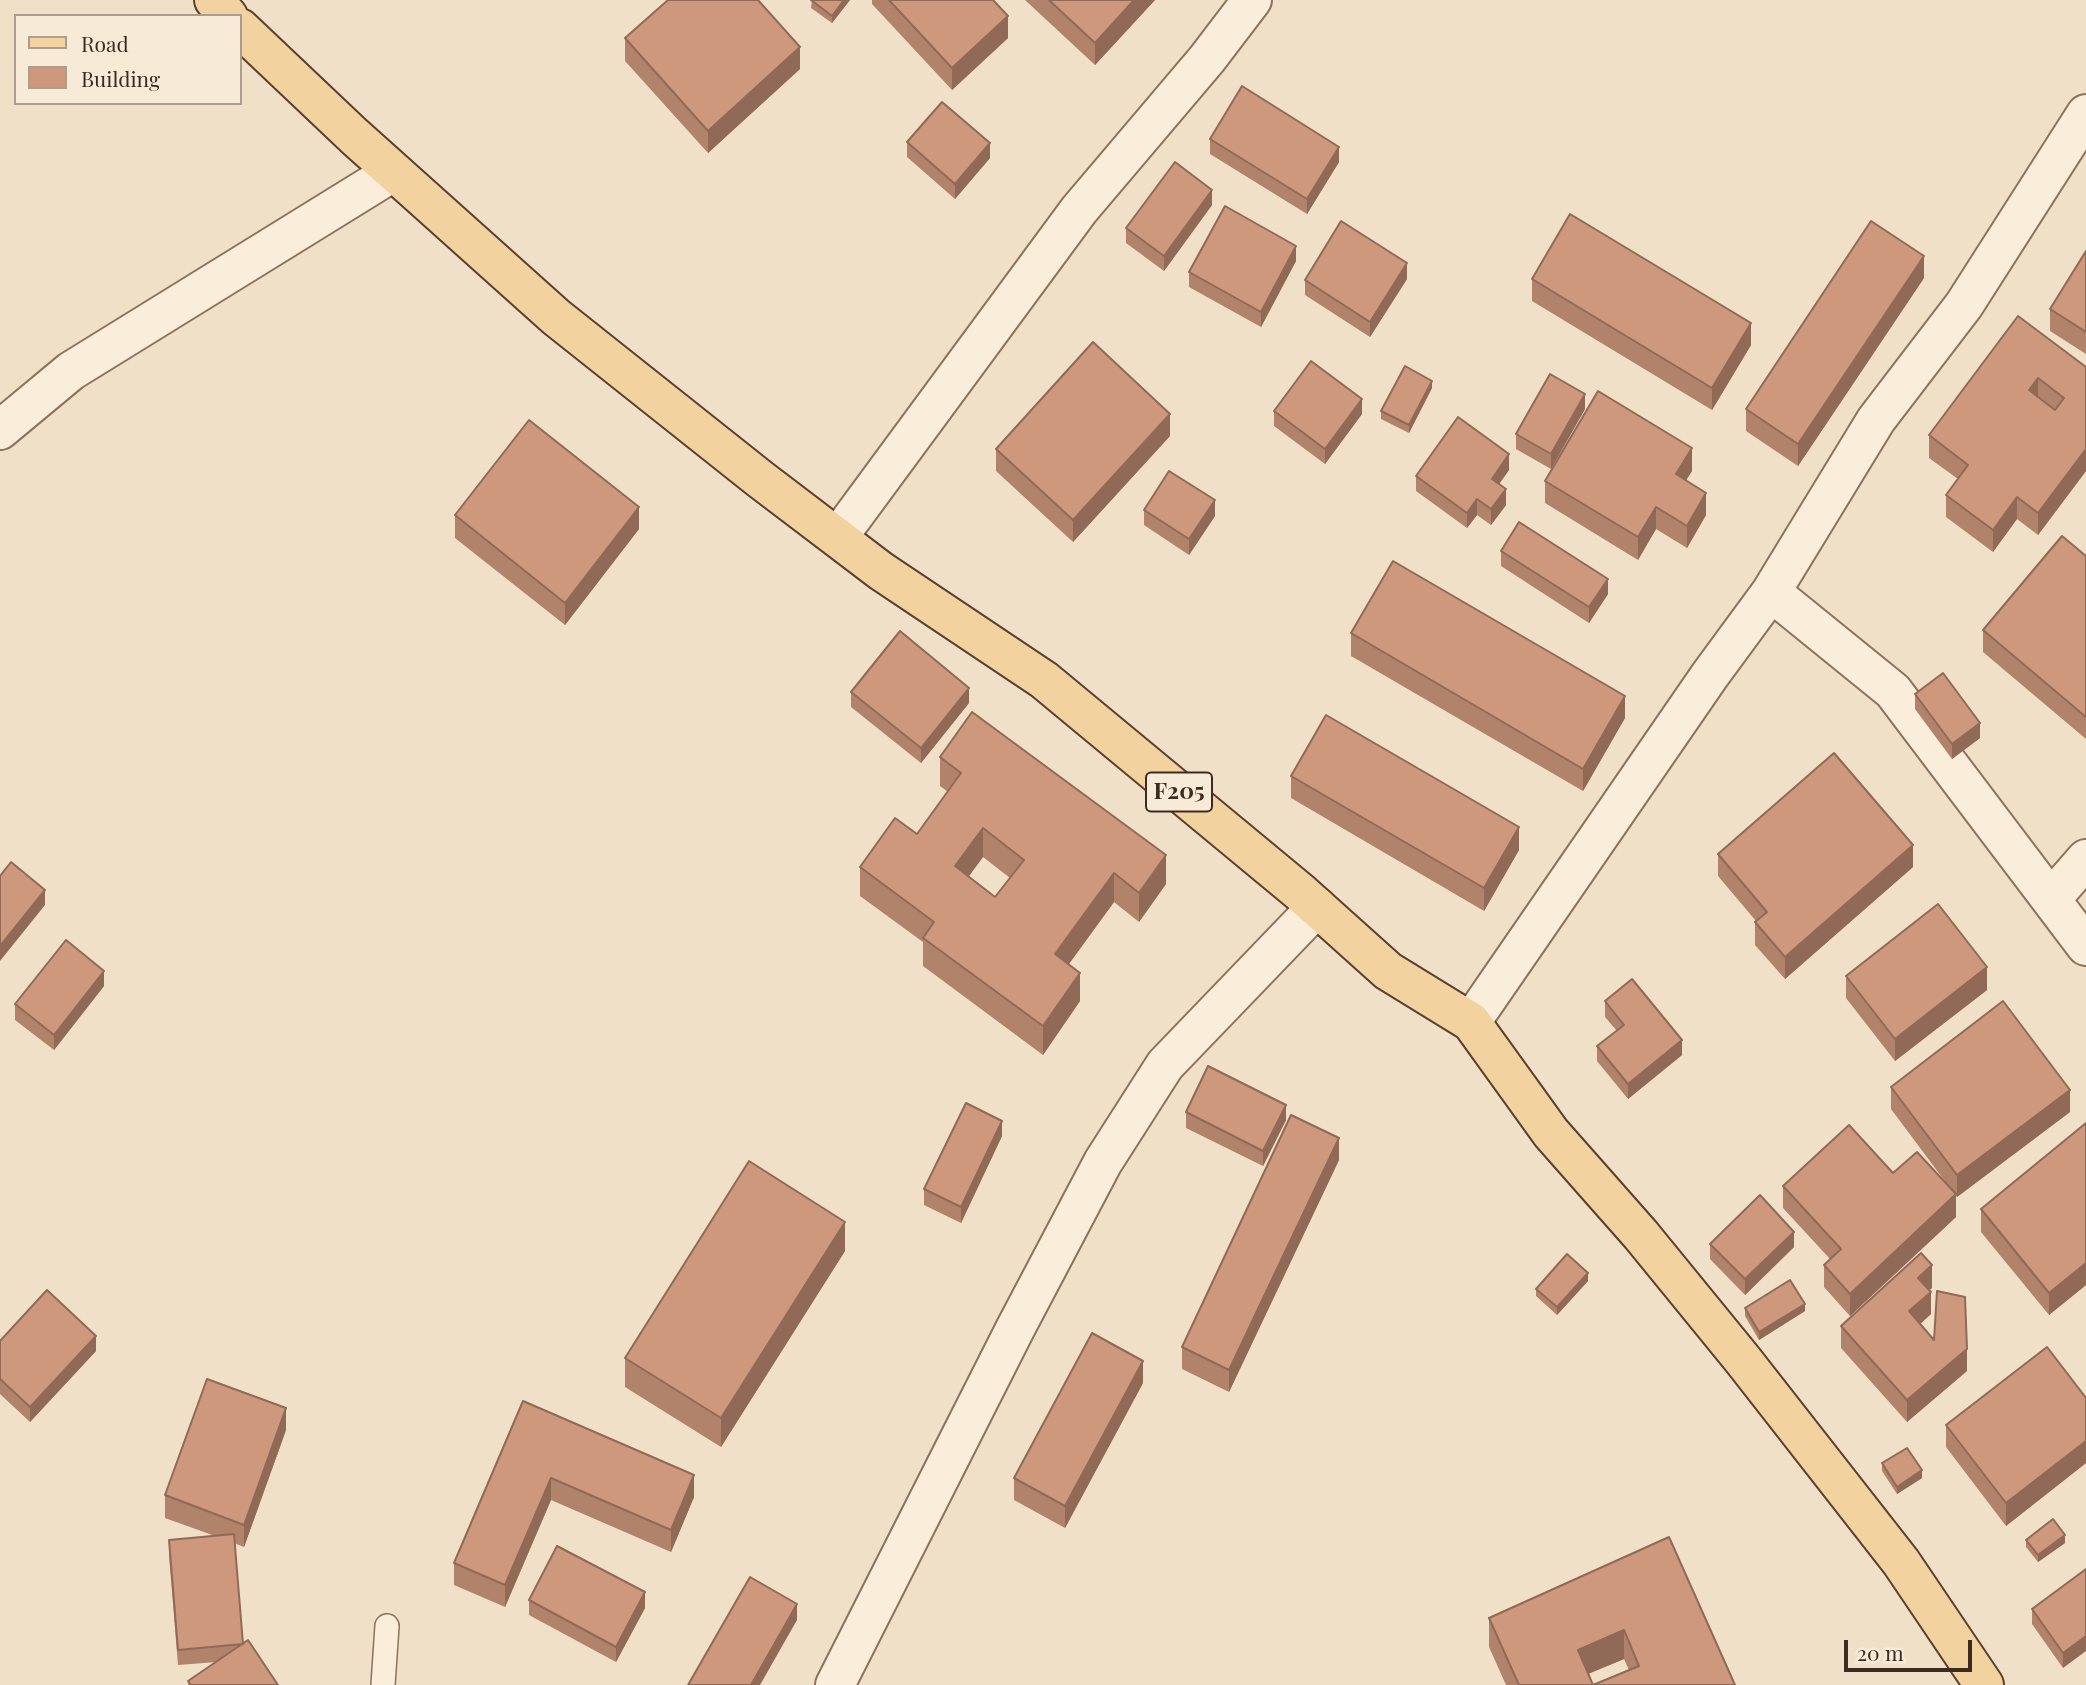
<!DOCTYPE html>
<style>
body{margin:0}
#map{position:relative;width:2086px;height:1685px;overflow:hidden;background:#f0e0c7;font-family:"Playfair Display",serif}
canvas{display:block}
.legend{position:absolute;left:14px;top:14px;width:228px;height:91px;box-sizing:border-box;background:#f7ebd7;border:2px solid #ac9e8e;margin:0;padding:9px 12px;list-style:none;font-size:21px;color:#3c2b20}
.legend li{display:flex;align-items:center;gap:14px;height:35px}
.legend b{width:35px;border:2px solid #ac9e8e}
.scale{position:absolute;left:1844px;top:1640px;width:128px;height:32px;box-sizing:border-box;border:4px solid #3c2b20;border-top:0;padding-left:9px;font-size:21px;line-height:24px;white-space:nowrap;color:#3c2b20;-webkit-text-stroke:5px #f7ebd7;paint-order:stroke}
</style>
<div id="map">
<canvas width="2086" height="1685"></canvas>
<ul class="legend">
<li><b style="height:9px;background:#f2d29f"></b>Road</li>
<li><b style="height:19px;background:#ce987c"></b>Building</li>
</ul>
<div class="scale">20 m</div>
</div>
<script>
const context = document.querySelector('canvas').getContext('2d');
context.lineJoin = 'round';
function stroke(path, color, width, dash) { context.strokeStyle = color; context.lineWidth = width; context.lineCap = dash ? 'butt' : 'round'; context.setLineDash(dash || []); context.stroke(path); }
function fillPath(path, color) { context.fillStyle = color; context.fill(path, 'evenodd'); }
function drawText(font, color, halo, rows, align = 'center') {
  context.font = font + ' "Playfair Display",serif'; context.lineWidth = 6; context.setLineDash([]); context.textBaseline = 'middle'; context.strokeStyle = halo; context.fillStyle = color; for (const [text, x, y, turn = 0] of rows) {
    context.save(); context.translate(x, y); context.rotate((+turn || 0) * Math.PI / 180); context.textAlign = isNaN(turn) ? turn : align; if (halo) context.strokeText(text, 0, 0); context.fillText(text, 0, 0); context.restore();
  }
}
const lane = new Path2D(`
 M383 1685 387 1626`);
const street = new Path2D(`
 M0 430 71 371 393 172
 M838 537 1079 210 1207 59 1252 0
 M1771 592 1893 691 2086 946
 M2052 898 2086 859
 M1471 1022 1710 675 1771 592 1876 420 1964 305 2086 114
 M835 1685 1015 1329 1103 1162 1165 1065 1317 907`);
const primary = new Path2D(`
 M214 0 228 16
 M240 28 354 136 556 317 760 479 881 571 1044 680 1300 892 1388 971 1471 1022 1551 1133 1641 1235 1743 1360 1901 1562 1984 1685`);
const wall = new Path2D(`
 M812 0H850L832 23 811 8Z
 M872 0H993L1008 38 952 90 872 4Z
 M1025 0H1155L1095 65Z
 M625 38 800 69 708 153 625 61Z
 M1210 139 1339 162 1307 214 1210 154Z
 M907 142 990 158 955 199 907 157Z
 M1212 205 1164 271 1126 243V228Z
 M2086 251V354L2050 331V309Z
 M1296 261 1261 327 1189 287V272Z
 M1924 278 1798 466 1746 431V409Z
 M1407 279 1370 337 1305 295V280Z
 M1532 279 1751 345 1712 410 1532 301Z
 M2018 316 2086 367V471L2038 535 2017 519 1993 552 1946 517V495L1958 479 1929 458V435Z
 M1432 388 1409 433 1381 419V411Z
 M1585 409 1551 469 1516 449V434Z
 M1274 411 1362 414 1325 464 1274 426Z
 M1170 436 1073 542 996 471V449Z
 M1509 470 1499 484 1506 505 1491 525 1477 515 1467 528 1416 491V476Z
 M1692 471 1686 480 1706 515 1687 548 1656 529 1638 560 1545 503V481Z
 M1144 510 1215 516 1189 555 1144 525Z
 M455 515 639 529 565 625 455 538Z
 M1501 551 1608 594 1589 623 1501 566Z
 M2086 556V739L1983 652V630Z
 M1351 633 1625 718 1583 791 1351 656Z
 M851 692 969 703 921 763 851 707Z
 M1915 694 1980 738 1952 759 1915 709Z
 M940 757 1166 884 1139 922 1114 902 1069 964 1080 1001 1043 1055 923 966V942L860 896V867L917 834 948 792 940 786ZM983 857 1010 878 995 897 968 877Z
 M1291 776 1519 850 1484 911 1291 798Z
 M1718 854 1913 867 1785 979 1755 945V922L1756 921 1718 876Z
 M1846 976 1987 990 1895 1061 1846 998Z
 M104 986 54 1050 15 1020V1004Z
 M1605 1001 1682 1055 1628 1099 1597 1061V1046L1617 1031 1605 1017Z
 M1891 1087 2070 1112 1957 1197 1956 1196V1217L1850 1316 1824 1287V1265L1830 1259 1783 1208V1186L1893 1173 1950 1188 1891 1109Z
 M1186 1112 1286 1120 1263 1166 1186 1128Z
 M2086 1123V1285L2049 1315 1981 1232V1209Z
 M1002 1136 961 1223 924 1205V1189Z
 M1339 1160 1229 1392 1182 1369V1347Z
 M1710 1244 1794 1247 1745 1295 1710 1259Z
 M845 1251 721 1447 625 1387V1358Z
 M1588 1281 1557 1315 1536 1296V1289Z
 M1932 1288 1929 1290 1931 1314 1920 1324 1934 1340 1967 1371 1907 1422 1841 1348V1326Z
 M1745 1308 1805 1311 1759 1340 1745 1316Z
 M0 1341 96 1351 30 1422 0 1394Z
 M1143 1383 1065 1528 1014 1500V1478Z
 M2086 1398V1463L2006 1526 1946 1447V1425Z
 M523 1401 694 1497 671 1552 551 1500 505 1607 454 1585V1563Z
 M286 1430 244 1547 234 1543 243 1644 278 1685H188V1681L217 1662 178 1665 169 1555V1540L215 1536 165 1518V1495Z
 M1882 1463 1922 1478 1897 1494 1882 1471Z
 M1669 1537 1735 1685 1629 1670 1624 1659 1588 1674 1593 1685H1506L1489 1647V1618Z
 M2026 1540 2065 1543 2038 1562 2026 1547Z
 M2086 1569 2063 1668 2032 1624V1609Z
 M529 1600 645 1608 616 1662 529 1615Z`);
const shadedWall = new Path2D(`
 M844 0H850L832 23V16Z
 M1134 0H1155L1095 65V43Z
 M1008 16V38L952 90V68Z
 M800 47V69L708 153V131Z
 M990 143V158L955 199V184Z
 M1339 147V162L1307 214V199Z
 M1212 190V205L1164 271V256Z
 M1296 246V261L1261 327V312Z
 M1924 256V278L1798 466V444Z
 M1407 263V279L1370 337V322Z
 M1751 323V345L1712 410V388Z
 M2038 378V401L2029 390Z
 M1432 381V388L1409 433V425Z
 M1585 394V409L1551 469V454Z
 M1362 399V414L1325 464V449Z
 M1170 414V436L1073 542V520Z
 M1692 448V471L1676 496V474Z
 M2086 449V471L2038 535V513Z
 M1509 454V470L1492 494V479Z
 M1506 489V505L1491 525V509Z
 M1706 493V515L1687 548V526Z
 M2017 497V519L1993 552V530Z
 M1477 499V515L1467 528V513Z
 M1215 500V516L1189 555V539Z
 M639 507V529L565 625V603Z
 M1656 507V529L1638 560V537Z
 M1608 579V594L1589 623V607Z
 M969 688V703L921 763V748Z
 M1625 696V718L1583 791V769Z
 M1980 723V738L1952 759V744Z
 M1519 827V850L1484 911V888Z
 M983 828V857L955 895V866Z
 M1913 845V867L1785 979V957Z
 M1166 855V884L1139 922V893Z
 M1114 873V902L1055 983V954Z
 M45 890V905L0 961V946Z
 M1987 967V990L1895 1061V1039Z
 M104 971V986L54 1050V1035Z
 M1080 973V1001L1043 1055V1026Z
 M1682 1040V1055L1628 1099V1084Z
 M2070 1090V1112L1957 1197V1175Z
 M1286 1105V1120L1263 1166V1151Z
 M1002 1121V1136L961 1223V1207Z
 M1339 1138V1160L1229 1392V1370Z
 M1956 1194V1217L1850 1316V1294Z
 M845 1222V1251L721 1447V1418Z
 M1794 1232V1247L1745 1295V1279Z
 M2086 1263V1285L2049 1315V1293Z
 M1932 1265V1288L1918 1300V1278Z
 M1588 1273V1281L1557 1315V1307Z
 M1931 1292V1314L1909 1334V1311Z
 M1805 1304V1311L1759 1340V1332Z
 M96 1336V1351L30 1422V1407Z
 M1967 1349V1371L1907 1422V1400Z
 M1143 1361V1383L1065 1528V1506Z
 M286 1408V1430L244 1547V1525Z
 M2086 1441V1463L2006 1526V1503Z
 M1922 1470V1478L1897 1494V1487Z
 M694 1475V1497L671 1552V1530Z
 M551 1478V1500L505 1607V1585Z
 M2065 1535V1543L2038 1562V1555Z
 M645 1592V1608L616 1662V1647Z
 M797 1604V1620L760 1685H751Z
 M1624 1630V1659L1578 1678V1650Z
 M2086 1636V1651L2063 1668V1653Z`);
const building = new Path2D(`
 M668 0H758L800 47 708 131 625 38Z
 M811 0H844L832 16Z
 M889 0H993L1008 16 952 68Z
 M1049 0H1134L1095 43Z
 M1242 86 1339 147 1307 199 1210 139Z
 M942 102 990 143 955 184 907 142Z
 M1175 162 1212 190 1164 256 1126 228Z
 M1225 206 1296 246 1261 312 1189 272Z
 M1570 214 1751 323 1712 388 1532 279Z
 M1341 221 1407 263 1370 322 1305 280Z
 M1871 221 1924 256 1798 444 1746 409Z
 M2086 251V332L2050 309Z
 M2018 316 2086 367V449L2038 513 2017 497 1993 530 1946 495 1968 465 1929 435ZM2038 378 2064 398 2055 410 2029 390Z
 M1093 342 1170 414 1073 520 996 449Z
 M1311 361 1362 399 1325 449 1274 411Z
 M1405 366 1432 381 1409 425 1381 411Z
 M1550 374 1585 394 1551 454 1516 434Z
 M1598 391 1692 448 1676 474 1706 493 1687 526 1656 507 1638 537 1545 481Z
 M1458 417 1509 454 1492 479 1506 489 1491 509 1477 499 1467 513 1416 476Z
 M529 420 639 507 565 603 455 515Z
 M1169 471 1215 500 1189 539 1144 510Z
 M1519 522 1608 579 1589 607 1501 551Z
 M2062 536 2086 556V717L1983 630Z
 M1393 561 1625 696 1583 769 1351 633Z
 M900 631 969 688 921 748 851 692Z
 M1943 673 1980 723 1952 744 1915 694Z
 M972 712 1166 855 1139 893 1114 873 1055 954 1080 973 1043 1026 923 938 934 922 860 867 895 818 917 834 961 773 940 757ZM983 828 1024 860 995 897 955 866Z
 M1326 715 1519 827 1484 888 1291 776Z
 M1834 753 1913 845 1785 957 1755 922 1767 912 1718 854Z
 M11 862 45 890 0 946V876Z
 M1938 904 1987 967 1895 1039 1846 976Z
 M66 940 104 971 54 1035 15 1004Z
 M1632 979 1682 1040 1628 1084 1597 1046 1624 1025 1605 1001Z
 M2003 1001 2070 1090 1957 1175 1891 1087Z
 M1208 1066 1286 1105 1263 1151 1186 1112Z
 M966 1103 1002 1121 961 1207 924 1189Z
 M1291 1115 1339 1138 1229 1370 1182 1347Z
 M2086 1123V1263L2049 1293 1981 1209Z
 M1849 1125 1893 1173 1917 1152 1956 1194 1850 1294 1824 1265 1841 1249 1783 1186Z
 M749 1161 845 1222 721 1418 625 1358Z
 M1760 1195 1794 1232 1745 1279 1710 1244Z
 M1921 1253 1932 1265 1918 1278 1931 1292 1909 1311 1934 1340 1937 1291 1965 1297 1967 1349 1907 1400 1841 1326Z
 M1567 1254 1588 1273 1557 1307 1536 1289Z
 M1790 1280 1805 1304 1759 1332 1745 1308Z
 M47 1290 96 1336 30 1407 0 1379V1341Z
 M1092 1333 1143 1361 1065 1506 1014 1478Z
 M2047 1347 2086 1398V1441L2006 1503 1946 1425Z
 M207 1379 286 1408 244 1525 165 1495Z
 M523 1401 694 1475 671 1530 551 1478 505 1585 454 1563Z
 M1907 1448 1922 1470 1897 1487 1882 1463Z
 M2053 1519 2065 1535 2038 1555 2026 1540Z
 M234 1534 243 1644 178 1650 169 1540Z
 M1669 1537 1735 1685H1593L1639 1666 1624 1630 1578 1650 1593 1685H1519L1489 1618Z
 M557 1546 645 1592 616 1647 529 1600Z
 M2086 1569V1636L2063 1653 2032 1609Z
 M750 1577 797 1604 751 1685H688Z
 M248 1640 278 1685H191L188 1681Z`);
const shields = [
 [1179,792,66]
];
const shieldNames = [
 ["F205",1179,792]
];
stroke(lane, '#8c725c', 26);
stroke(street, '#8c725c', 42);
stroke(primary, '#5a4030', 42);
stroke(lane, '#faeedb', 23);
stroke(street, '#faeedb', 38);
stroke(primary, '#f2d29f', 38);
fillPath(wall, '#b1836b');
fillPath(shadedWall, '#906a57');
fillPath(building, '#ce987c');
stroke(building, '#906a57', 2);
for (const [x, y, w] of shields) { const box = new Path2D(); box.roundRect(x - w / 2, y - 19.5, w, 39, 5); context.fillStyle = '#f7ebd7'; context.fill(box); stroke(box, '#3c2b20', 2); }
drawText('bold 23px', '#3c2b20', null, shieldNames);
</script>
